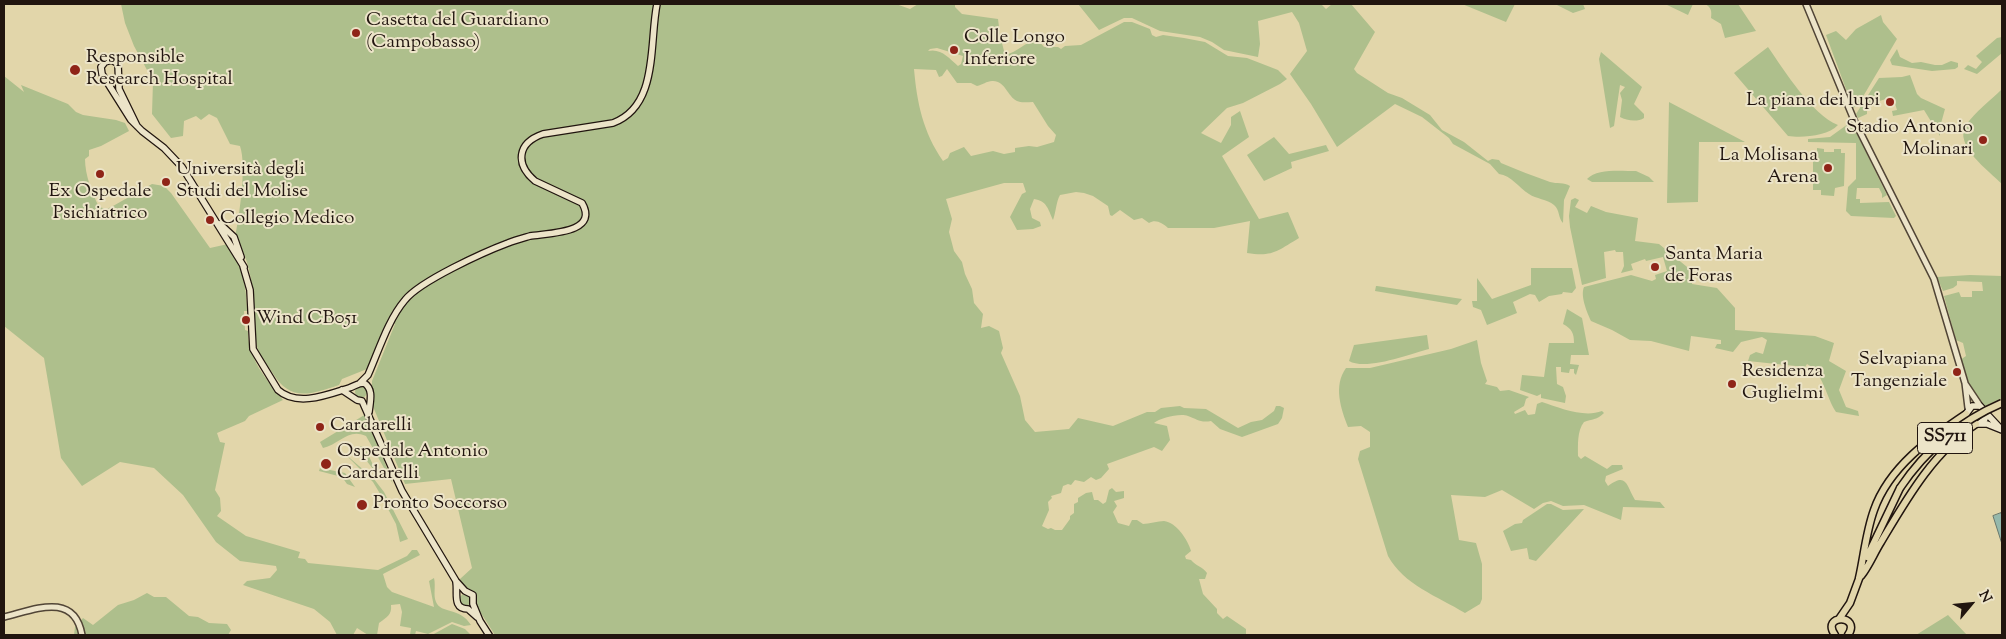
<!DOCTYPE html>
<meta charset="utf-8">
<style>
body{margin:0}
#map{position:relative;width:2006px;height:639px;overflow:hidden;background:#e2d6aa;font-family:"Sorts Mill Goudy",serif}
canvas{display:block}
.frame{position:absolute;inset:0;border:5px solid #21150f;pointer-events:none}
.north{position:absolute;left:1946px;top:579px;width:50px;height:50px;-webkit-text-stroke:4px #ece4c8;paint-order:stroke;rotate:62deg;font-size:14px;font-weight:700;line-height:20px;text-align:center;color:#21150f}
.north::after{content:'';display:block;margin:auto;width:18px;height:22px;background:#21150f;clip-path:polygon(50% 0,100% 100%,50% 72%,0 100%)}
</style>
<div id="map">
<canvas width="2006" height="639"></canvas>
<div class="frame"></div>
<div class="north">N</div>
</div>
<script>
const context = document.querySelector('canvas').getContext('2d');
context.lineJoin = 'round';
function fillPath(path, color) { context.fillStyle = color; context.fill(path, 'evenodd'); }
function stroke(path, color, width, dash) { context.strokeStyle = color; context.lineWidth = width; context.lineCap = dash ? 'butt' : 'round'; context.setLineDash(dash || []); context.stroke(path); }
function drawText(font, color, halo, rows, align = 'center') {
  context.font = font + ' "Sorts Mill Goudy",serif'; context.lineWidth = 4; context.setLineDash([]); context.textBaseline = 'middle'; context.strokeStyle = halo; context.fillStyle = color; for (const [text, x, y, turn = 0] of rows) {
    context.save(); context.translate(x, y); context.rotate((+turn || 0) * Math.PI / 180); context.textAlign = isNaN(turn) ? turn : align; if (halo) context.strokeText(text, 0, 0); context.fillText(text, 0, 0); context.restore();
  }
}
const green = new Path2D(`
 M121 4H896L910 9 918 4H955V7L962 14 998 19 1000 35 1005 55C1018 52 1024 42 1038 40L1044 47H1058L1061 49 1065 46 1081 45 1124 22H1132L1150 29 1152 35 1156 37 1163 35 1184 38 1205 42 1228 56 1247 58 1278 70 1287 79 1280 84 1243 103 1227 108 1201 133 1221 143 1231 125V117L1240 111 1249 137 1222 156 1259 219 1288 212 1299 238C1277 251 1273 257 1247 253L1250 221 1214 228H1168C1162 223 1156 219 1149 223L1142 218 1134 220 1120 210 1112 216 1110 215 1108 206 1093 196 1084 193 1076 192 1060 195C1056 202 1056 212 1053 220 1048 209 1047 201 1034 199L1030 209 1032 218 1040 222 1041 226 1033 229 1017 230 1010 217 1022 194 1026 192 1023 183H1004L946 199 952 219 949 232 954 251 962 262 965 274 972 289 974 303 983 314 981 328 989 326 999 331 1003 348 1001 353 1020 396 1025 420 1035 432 1069 429 1078 418 1113 426 1147 412H1155L1161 408 1180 406 1184 408 1206 409 1238 428 1251 422 1262 420 1274 411 1276 406H1280L1284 408 1282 418 1278 424 1242 437 1220 429 1211 421C1200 423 1197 419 1188 416 1180 413 1160 418 1154 423L1167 426 1170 440 1162 451 1154 447 1107 464 1109 469 1101 478 1096 480 1091 477 1084 482 1075 480 1071 485 1068 484 1063 486 1061 493 1051 496 1052 498 1048 502 1049 510 1042 526 1048 529 1051 528 1055 530H1062L1070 519V516L1074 513V504L1078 502V498L1086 493 1092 492 1094 500H1098L1103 504 1106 502 1109 490 1112 488 1116 492 1124 491V498L1114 501 1117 506 1113 512 1118 523 1129 526 1132 520H1137L1143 524C1149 524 1158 521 1164 521 1176 522 1188 540 1191 551L1185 556 1186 559 1191 560C1196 566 1203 567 1207 573L1205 579H1199L1203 594 1217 609V613L1223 619 1227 616 1246 629V635H495L475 604 476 598 473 592 465 589 460 579 472 568 451 479 405 484 372 404V381L395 324 390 320 367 369 342 379 339 385C309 395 290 402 272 372 268 366 262 360 259 353 255 343 255 330 254 319 253 290 252 262 235 238 239 216 247 167 240 146L230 144 217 118 209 114 201 120 196 116 184 121 183 136 171 138 152 114 153 81 134 46 125 23ZM937 48 963 56 961 64 958 66C949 58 941 48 928 51L930 49ZM914 69 936 70 939 77 942 76 947 69 957 83H971L977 86C982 85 987 81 992 81 1005 80 1007 96 1017 101 1021 103 1027 102 1033 102L1048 126 1056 135 1054 142 1037 147 1029 146 1015 148V152L1004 154 993 151 971 156 964 147 950 153 948 158 943 161C923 132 917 103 914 69Z
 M1078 4H1321L1326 9 1332 4H1351L1375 32 1354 69 1357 73 1388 93 1402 98 1430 115 1442 130 1464 142 1488 161 1492 159 1499 160 1501 163C1517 170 1534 176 1550 182 1557 184 1564 182 1570 186L1564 200 1563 223C1558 218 1560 210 1554 205 1547 199 1536 199 1529 194 1519 188 1511 175 1499 174L1490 164 1453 144 1449 138 1422 117 1395 104 1337 147 1311 104 1290 74 1307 51 1299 23 1292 12 1258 21 1260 44 1258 57 1224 50 1212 42 1200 37 1160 31 1132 18H1124L1099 30Z
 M1462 4H1515L1506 22Z
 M1555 4H1583L1585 9 1573 13Z
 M1665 4H1693L1688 15Z
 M1705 4H1738L1756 31 1725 38 1721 24 1711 18C1712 11 1711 7 1705 4Z
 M1881 15 1883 22 1897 39 1858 105 1853 108 1826 35 1836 31 1846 40 1856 29Z
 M2002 37V53L1977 74 1964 69 1968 65 1976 69 1982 62 1976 56 1997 38Z
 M1768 47C1784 70 1812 115 1838 125 1828 136 1803 138 1788 136L1734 73Z
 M1897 49 1900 57 1912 63 1921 62 1935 65H1942L1951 61 1958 63V67L1955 69 1932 71 1892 65 1890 60Z
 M1601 52 1642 87 1634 104 1644 114V118C1638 122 1627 121 1620 117L1622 100 1620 93 1625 87 1620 85 1614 126 1610 128 1599 59Z
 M1910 75 1917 94 1921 98 1945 109 1940 127V136L1924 110 1893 116 1892 111 1897 110 1893 97 1869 104 1870 107 1867 109V114L1858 118 1856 114 1879 78 1902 77Z
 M4 76 24 92 21 85 68 104 76 112 83 115 116 120 125 123 129 131 101 146 89 150V156L85 159C85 175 92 193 99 207L107 209 113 206 152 184 164 186 171 193 210 248 228 244C243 270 246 281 247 311H244L245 330 248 331C248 359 266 379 283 400L249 416 245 421 217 433 220 442 225 443 215 490 220 498 221 511 217 516 246 536 300 552 298 558 305 559 308 563 378 570 407 556 412 550H417L420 555 383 574 387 587 392 592 434 607 429 581 434 578C436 586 433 595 436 602 441 614 460 607 471 625L464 626 452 622 428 634 416 631 415 635H410L411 628 400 626 402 612 400 604 391 605C392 615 387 617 379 623L377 635H368L357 628 353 635H337L330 622 314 609 243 585 247 581 270 578 277 570 276 566 240 561 216 542 183 495 154 468 120 462 82 486 61 458 44 358 4 326Z
 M2002 89V184C1989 171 1953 145 1966 125 1975 112 1991 100 2002 89Z
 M1669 102 1745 142H1699L1698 202 1667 203Z
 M1848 124H1851L1855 130 1887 195 1882 198V194L1879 188H1857L1856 199H1860V203L1889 202 1896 216 1894 218 1851 216 1846 211 1848 187 1856 179V143L1808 142V139L1830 137Z
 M1274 137 1289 154 1326 145 1329 151 1291 162 1292 168 1264 181 1247 155Z
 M1817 148 1824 149V152H1834V149H1841V153H1845L1844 186 1835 188 1834 196 1821 195V190H1813V151H1817Z
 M1636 171 1649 177 1654 182H1592L1587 179C1597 168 1622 171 1636 171Z
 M1575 198 1579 200 1575 207 1587 213 1591 206 1606 212 1638 218 1635 241 1659 244 1692 271V284L1717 288 1735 308V330L1815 336 1834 343 1829 361 1846 371 1839 390 1846 407 1858 411 1859 416 1836 412C1826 397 1823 372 1807 364L1805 367 1748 361 1750 355 1756 352 1763 354 1767 340 1762 337 1741 342 1733 352 1715 348 1717 344H1721V340L1691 336 1689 351 1651 341 1630 340 1612 330 1591 321C1587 312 1580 296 1584 287L1631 275 1652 281 1656 279 1655 275 1667 271 1663 257 1646 261 1645 259 1631 264 1633 270 1621 273 1624 266 1623 252H1616L1615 250 1604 252 1606 278 1582 285 1570 227 1569 216 1571 200Z
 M1531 268H1572L1576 288 1572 293 1563 292 1562 294 1549 296 1539 302 1535 295 1530 294 1513 302 1517 313 1487 325 1481 310 1473 307 1472 301H1477V278L1492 299 1531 285Z
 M1970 275 2002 276V398L1985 406 1970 385 1960 360 1966 356 1963 343 1956 340 1944 296 1959 292 1961 297H1972V291H1983L1982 282 1957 281V285L1953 288 1943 291 1937 277Z
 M1376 286H1377L1462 299 1457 305 1375 291Z
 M1567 309 1582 318 1589 355H1571L1570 364 1579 365 1576 375 1574 373V369H1570L1569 373 1561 372V367H1556L1557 384 1563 387 1566 396 1565 403 1541 398V394L1537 396 1520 390 1522 375 1544 377 1549 343H1574C1574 333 1572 329 1563 324Z
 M1427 335 1429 349C1410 354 1366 371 1349 361L1354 345Z
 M1477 340 1481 363 1487 381 1485 384 1497 387 1500 391 1509 390 1529 397 1526 399 1524 406 1514 412 1515 414 1525 410 1528 415 1535 414 1537 404 1542 402C1560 408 1584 418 1602 411L1604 413C1597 420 1592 419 1584 422 1577 431 1578 445 1578 456L1581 459 1585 456 1607 469 1612 465H1622L1623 469 1606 476 1605 481 1608 486C1627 472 1626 485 1635 500L1660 502 1665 508 1623 507 1621 520 1584 505 1563 506 1551 501 1543 503 1534 509 1502 490 1485 497 1451 495 1459 540 1476 543 1482 564V599L1480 604 1465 613C1437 596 1404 585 1388 556L1358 459 1360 451 1370 447V432L1361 426 1348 427C1341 409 1333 386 1346 368H1370L1451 349Z
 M355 392a6 6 0 1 1 12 0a6 6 0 1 1-12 0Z
 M366 414 367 416 393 484 366 436C348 428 340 444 323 448L320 442Z
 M360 446 365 448 375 469H373L359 451Z
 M344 453 374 479 384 492 408 539 400 542 396 524 379 492 373 482Z
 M320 468 345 473 355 487 347 484 342 477 319 471Z
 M1547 504H1551L1563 510 1584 509 1536 561 1529 559 1527 548 1511 551 1503 531 1515 524 1522 523 1523 520Z
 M147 593 154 597H166L189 616 198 617 209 623 227 624 231 630 228 635H74L75 627 83 618 93 625 118 605 134 600Z
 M459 600a6 6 0 1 1 12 0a6 6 0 1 1-12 0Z
 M1948 615 1967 635H1916Z
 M452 624 465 629 471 635H432Z`);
const water = new Path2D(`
 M2001 513 2002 516V544L1993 516Z`);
const tertiary = new Path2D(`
 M1806 4 1854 120 1934 279 1965 383 1968 408
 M1966 385 1980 406
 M4 617C34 610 74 591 82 635`);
const secondary = new Path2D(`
 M137 126 119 89 118 64 112 60 105 62 101 67 102 74 131 120 142 131 164 148 182 167 244 267
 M220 224 234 237 241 257
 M243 266 250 290 253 349 278 390C297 407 327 395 349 388 355 386 358 383 364 383 374 389 370 402 369 412
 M360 383 368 375C379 350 388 320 405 300 420 281 484 252 508 243 515 240 523 238 530 236 546 233 600 234 582 203L535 181C515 164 517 143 543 134L613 123C659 106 649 43 657 4
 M342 390 357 400 362 401 402 491 456 581 465 591 473 595V604L480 621 489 635
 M1985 412 1999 427
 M1980 423 1985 419 1984 410 1980 406H1972L1966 414 1969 421 1974 424H1987L2002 430
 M456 582C458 593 452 609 468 609L477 617`);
const primary = new Path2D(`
 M1867 557 1900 488
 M1861 576C1869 566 1874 553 1881 542 1906 500 1933 452 1976 424
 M1859 578C1864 556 1866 532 1874 510 1889 467 1930 438 1966 414
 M1839 619 1850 603 1860 576
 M1835 635C1820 614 1862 614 1848 635`);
const primaryBridge = new Path2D(`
 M1900 488C1925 451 1960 421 2002 403`);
const markers = [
 [356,33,5,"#8f2418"],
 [954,50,5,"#8f2418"],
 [75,70,6,"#8f2418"],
 [1890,102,5,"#8f2418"],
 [1983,140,5,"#8f2418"],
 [1828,168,5,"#8f2418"],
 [100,174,5,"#8f2418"],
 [166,182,5,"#8f2418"],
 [210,220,5,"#8f2418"],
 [1655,267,5,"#8f2418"],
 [246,320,5,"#8f2418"],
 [1957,372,5,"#8f2418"],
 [1732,384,5,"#8f2418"],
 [320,427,5,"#8f2418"],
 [326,464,6,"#8f2418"],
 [362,505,6,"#8f2418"]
];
const shields = [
 [1945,438,55]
];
const shieldNames = [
 ["SS711",1945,438]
];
const poiNames = [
 ["Casetta del Guardiano",366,22],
 ["(Campobasso)",366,44],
 ["Colle Longo",964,39],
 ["Inferiore",964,61],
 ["Responsible",86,59],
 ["Research Hospital",86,81],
 ["La piana dei lupi",1880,102,"right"],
 ["Stadio Antonio",1973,129,"right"],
 ["Molinari",1973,151,"right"],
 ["La Molisana",1818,157,"right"],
 ["Arena",1818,179,"right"],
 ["Università degli",176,171],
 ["Studi del Molise",176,193],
 ["Ex Ospedale",100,193,"center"],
 ["Psichiatrico",100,215,"center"],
 ["Collegio Medico",220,220],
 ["Santa Maria",1665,256],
 ["de Foras",1665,278],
 ["Wind CB051",256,320],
 ["Selvapiana",1947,361,"right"],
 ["Tangenziale",1947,383,"right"],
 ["Residenza",1742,373],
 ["Guglielmi",1742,395],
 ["Cardarelli",330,427],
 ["Ospedale Antonio",337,453],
 ["Cardarelli",337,475],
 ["Pronto Soccorso",373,505]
];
fillPath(green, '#aebf8c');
fillPath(water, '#95b9ac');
stroke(water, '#67776d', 1);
stroke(tertiary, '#514536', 8);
stroke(secondary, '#21150f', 8);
stroke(primary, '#21150f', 9);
stroke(tertiary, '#ece4c8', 5);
stroke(secondary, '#ece4c8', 5.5);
stroke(primary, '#e2d6aa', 6);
stroke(primaryBridge, '#21150f', 9, []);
stroke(primaryBridge, '#e2d6aa', 6);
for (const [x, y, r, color] of markers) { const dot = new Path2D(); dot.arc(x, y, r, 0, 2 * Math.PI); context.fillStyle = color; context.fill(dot); stroke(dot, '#ece4c8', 2); }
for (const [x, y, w] of shields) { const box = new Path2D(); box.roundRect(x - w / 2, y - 15.5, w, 31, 4); context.fillStyle = '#ece4c8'; context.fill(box); stroke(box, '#21150f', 1); }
drawText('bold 18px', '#21150f', null, shieldNames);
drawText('19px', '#21150f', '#ece4c8', poiNames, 'left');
</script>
